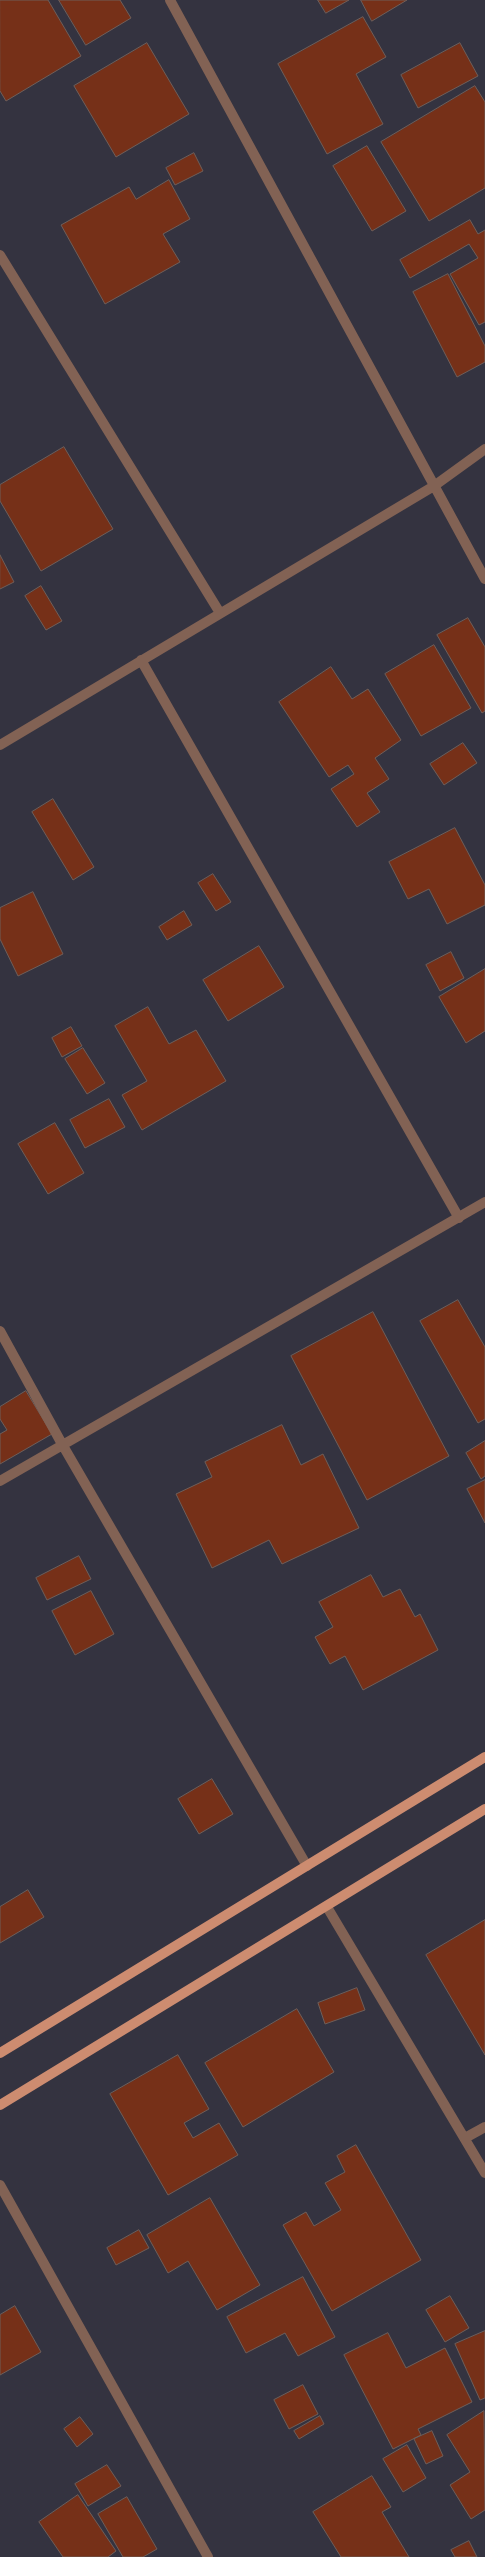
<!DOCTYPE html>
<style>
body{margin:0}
canvas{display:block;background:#343340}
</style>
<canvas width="485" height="2557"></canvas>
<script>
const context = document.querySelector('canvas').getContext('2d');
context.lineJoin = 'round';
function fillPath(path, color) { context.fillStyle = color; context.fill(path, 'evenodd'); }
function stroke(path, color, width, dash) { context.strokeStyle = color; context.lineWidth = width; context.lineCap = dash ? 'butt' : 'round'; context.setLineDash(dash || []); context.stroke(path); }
const building = new Path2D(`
 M0 0H48L81 56 6 101 0 91Z
 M59 0H120L131 18 86 45Z
 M318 0H349L326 13Z
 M361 0H407L372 21Z
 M363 17 386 57 356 74 383 124 327 154 278 64Z
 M147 43 189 114 116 157 74 86Z
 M460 43 478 76 418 108 401 75Z
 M475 86 485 102V188L429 221 381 142Z
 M367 146 406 211 372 231 333 166Z
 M194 153 203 171 175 185 166 168Z
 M169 180 190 219 163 234 180 262 105 304 61 225 129 187 136 199Z
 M470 220 478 234 485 230V322L479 325 450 274 478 258 469 244 410 278 400 260Z
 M448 274 485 346V362L457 377 413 292Z
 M64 447 113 529 41 571 0 501V485Z
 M0 555 14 582 0 589Z
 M41 586 62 621 46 630 25 596Z
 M468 618 485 647V711L482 713 437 635Z
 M434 645 471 708 421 736 385 674Z
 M331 667 352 699 368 689 401 740 375 758 389 779 367 793 380 812 357 827 331 789 354 774 348 765 329 777 279 702Z
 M463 743 477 763 444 785 430 764Z
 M53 799 94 867 73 880 32 812Z
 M455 828 485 885V905L447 924 429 889 408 899 389 862Z
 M213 874 231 902 216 911 198 883Z
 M33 892 63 954 18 976 0 939V908Z
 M184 911 192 925 167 940 159 927Z
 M259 946 284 987 228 1021 203 980Z
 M451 952 464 978 440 991 426 965Z
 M485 969V1031L466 1043 439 997Z
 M148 1007 169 1044 196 1030 226 1081 142 1130 122 1095 147 1081 115 1026Z
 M71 1027 82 1046 62 1057 52 1038Z
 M83 1048 105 1083 87 1094 65 1059Z
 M109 1099 125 1127 85 1148 70 1120Z
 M55 1123 84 1173 48 1194 18 1144Z
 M458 1300 485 1347V1419L478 1423 420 1321Z
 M373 1312 449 1456 367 1500 291 1356Z
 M26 1391 52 1434 0 1464V1434L7 1430 0 1419V1407Z
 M282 1425 301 1465 323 1454 359 1528 282 1564 269 1540 212 1568 176 1494 212 1477 205 1462Z
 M485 1441V1476L481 1479 466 1453Z
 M485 1480V1523L467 1489Z
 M79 1556 91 1579 47 1600 36 1578Z
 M371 1575 383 1597 400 1589 415 1617 420 1614 438 1650 363 1690 345 1656 330 1664 315 1637 333 1627 319 1602Z
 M91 1591 114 1634 75 1655 52 1611Z
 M212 1779 233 1814 199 1834 178 1799Z
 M28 1890 44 1917 0 1943V1907Z
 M485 1920V2055L426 1955Z
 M357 1988 365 2010 325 2024 318 2003Z
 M297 2009 334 2072 243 2127 205 2063Z
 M178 2055 209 2109 184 2123 193 2138 219 2123 238 2155 168 2195 110 2094Z
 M356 2145 421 2260 332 2311 283 2225 306 2212 314 2226 341 2210 325 2183 345 2172 337 2156Z
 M210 2198 260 2285 217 2310 188 2261 168 2273 147 2235Z
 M139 2230 149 2248 116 2265 107 2248Z
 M303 2277 335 2337 298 2356 285 2333 246 2353 227 2317Z
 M450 2296 469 2328 445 2342 426 2310Z
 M15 2306 41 2352 0 2375V2315Z
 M485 2331V2398L480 2400 455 2344Z
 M388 2333 406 2368 445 2348 472 2402 418 2429 421 2435 393 2449 344 2355Z
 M303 2385 318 2414 289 2429 274 2400Z
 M484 2411 485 2510 471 2519 450 2485 470 2472 447 2435Z
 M320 2416 324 2424 299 2439 294 2431Z
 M80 2417 93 2434 77 2447 64 2429Z
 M432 2431 443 2456 426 2464 414 2439Z
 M407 2445 426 2478 403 2492 383 2459Z
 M107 2465 121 2486 88 2506 75 2484Z
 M372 2476 391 2507 382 2512 409 2557H341L313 2512Z
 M78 2495 116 2551 108 2557H63L39 2522Z
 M127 2497 157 2549 143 2557H123L98 2514Z
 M469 2541 477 2557H455L451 2550Z`);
const minor = new Path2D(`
 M170 0 485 579
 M0 255 220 613
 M141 660 459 1218
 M0 745 434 486 485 449
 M0 1331 62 1444 307 1866
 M0 1481 485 1202
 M327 1907 485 2173
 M465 2138 485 2127
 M0 2185 208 2557`);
const major = new Path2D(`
 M0 2053 485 1757
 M0 2105 485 1809`);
fillPath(building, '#763018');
stroke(building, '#6e5e59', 1);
stroke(minor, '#826254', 10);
stroke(major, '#cd8c70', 10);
</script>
